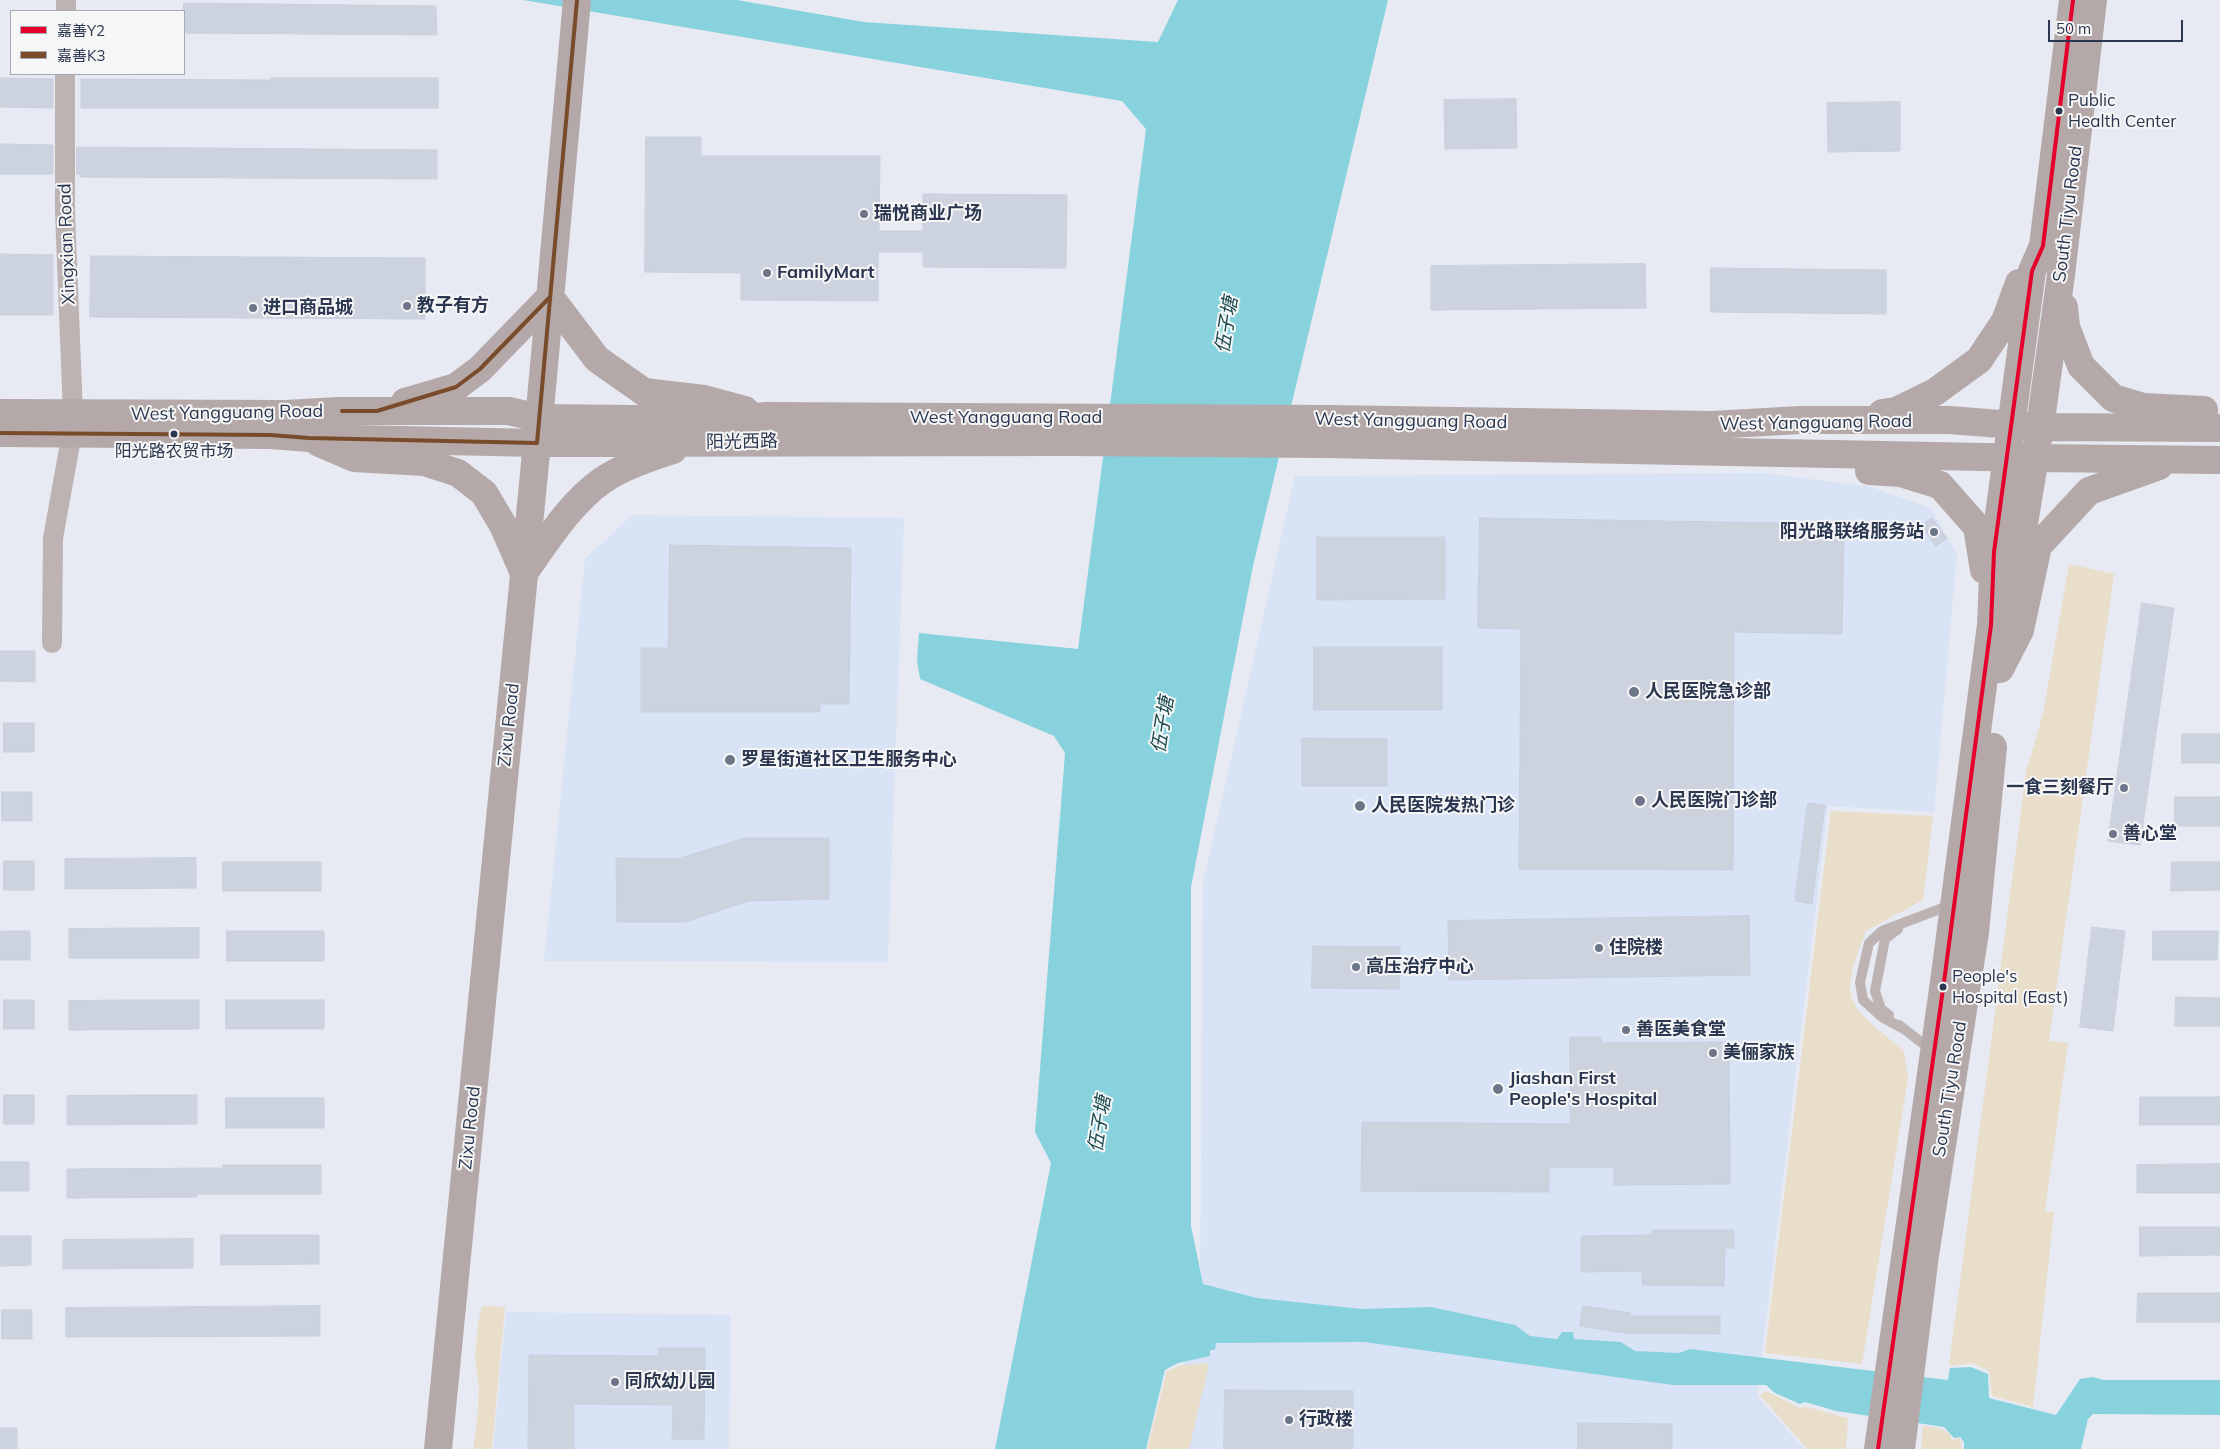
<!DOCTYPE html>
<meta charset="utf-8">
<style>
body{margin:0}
#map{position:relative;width:2220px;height:1449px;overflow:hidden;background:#e7eaf2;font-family:Mulish,"Noto Sans SC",sans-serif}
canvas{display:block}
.legend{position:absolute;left:10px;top:10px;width:175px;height:65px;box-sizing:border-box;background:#f6f6f6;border:1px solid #a5aab4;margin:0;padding:6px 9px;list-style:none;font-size:15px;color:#2b3750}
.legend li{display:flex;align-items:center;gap:10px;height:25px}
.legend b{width:25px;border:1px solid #a5aab4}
.scale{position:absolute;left:2048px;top:20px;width:135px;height:22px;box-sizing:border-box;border:2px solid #2b3750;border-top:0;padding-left:6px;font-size:15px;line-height:18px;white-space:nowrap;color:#2b3750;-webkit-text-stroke:4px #f6f6f6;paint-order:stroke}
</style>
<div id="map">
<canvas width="2220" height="1449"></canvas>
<ul class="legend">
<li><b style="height:6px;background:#e4002b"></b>嘉善Y2</li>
<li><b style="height:6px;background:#7a4b2a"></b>嘉善K3</li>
</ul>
<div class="scale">50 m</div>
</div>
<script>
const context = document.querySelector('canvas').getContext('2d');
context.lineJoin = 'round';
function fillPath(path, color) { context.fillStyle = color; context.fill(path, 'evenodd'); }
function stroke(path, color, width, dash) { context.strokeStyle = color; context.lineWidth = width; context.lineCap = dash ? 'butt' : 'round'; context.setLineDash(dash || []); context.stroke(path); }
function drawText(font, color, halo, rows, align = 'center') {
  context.font = font + ' Mulish,"Noto Sans SC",sans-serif'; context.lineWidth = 4; context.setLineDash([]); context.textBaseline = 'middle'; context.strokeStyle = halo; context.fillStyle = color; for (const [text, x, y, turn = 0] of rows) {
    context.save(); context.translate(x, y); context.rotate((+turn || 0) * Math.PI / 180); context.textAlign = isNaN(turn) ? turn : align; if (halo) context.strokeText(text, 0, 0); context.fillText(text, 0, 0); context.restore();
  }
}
const built = new Path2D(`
 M1764 473 1871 487 1931 508 1957 554 1934 812 1828 806 1757 1396 1804 1449H1150L1189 1352 1200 1295 1203 883 1295 476Z
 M632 515 904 518 888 962 544 961 585 559Z
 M506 1312 731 1315 729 1449H493Z`);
const green = new Path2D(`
 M2069 564 2114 574 2049 1041 2068 1043 2045 1211 2054 1212 2033 1407 1992 1396 1989 1371 1973 1363 1949 1366 2026 772 2043 714Z
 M1831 811 1933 816 1923 900 1866 931C1860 947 1847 977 1851 995 1855 1016 1889 1037 1904 1051L1908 1078 1862 1364 1765 1353Z
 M482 1306 505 1307 492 1449H473L477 1421 479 1389 475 1358 478 1323Z
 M1205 1363 1209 1365 1189 1449H1147L1167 1371 1179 1366Z
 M1766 1391 1800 1408 1807 1407 1848 1418 1846 1449H1807L1760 1395Z
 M1923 1426C1935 1428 1948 1426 1952 1440L1960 1438 1962 1449H1921Z`);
const water = new Path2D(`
 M523 0H737L864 22 1158 42 1178 0H1388L1253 566 1191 887V1226L1203 1284 1257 1298 1362 1309 1431 1307 1515 1325 1530 1336 1557 1339 1562 1332H1573L1574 1339 1621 1342 1635 1351 1679 1353 1690 1349 1948 1380 1950 1368 1971 1367 1988 1374 1989 1398 2056 1415 2080 1379 2093 1377 2104 1380H2220V1415L2093 1414 2088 1419 2081 1449H1964V1442L1960 1437 1954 1438 1944 1427 1836 1411 1805 1402 1800 1404 1775 1393 1766 1385H1673L1364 1342 1216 1343 1215 1350H1210V1356L1178 1363 1165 1370 1146 1449H995L1051 1163 1035 1132 1065 753 1054 736 920 679 917 661 919 633 1078 649 1146 129 1122 101Z`);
const building = new Path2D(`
 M184 3 436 6 437 35 184 33Z
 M0 78 53 79V108L0 107Z
 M271 78H438V108H81V79L271 80Z
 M1516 99 1517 148 1445 149 1444 100Z
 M1900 102V151L1828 152 1827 103Z
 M646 137H701V156H880L879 231H923V194L1067 195 1066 268 923 267V252H878V301L741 300V273L645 272Z
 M0 144 53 145V174H0Z
 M77 147 437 150V179L80 177V174H77Z
 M0 254 53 255V315H0Z
 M91 256 425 258V319L90 317Z
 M1645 264 1646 308 1431 310V266Z
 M1711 268 1886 270V314L1711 312Z
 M1480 518 1844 524 1842 634 1734 632 1733 870 1519 869 1521 629 1478 628Z
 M1932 518 1947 538 1936 546 1921 526Z
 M1317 537H1445V599L1317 600Z
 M670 545 851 548 849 704H820V712H641V648H668Z
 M2142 603 2174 608 2140 845 2108 841Z
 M1314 647H1442V710H1314Z
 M0 651H35V682L0 681Z
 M4 723H34V752H4Z
 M2182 734H2220V763H2182Z
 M1302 738 1387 739V786H1302Z
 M2 792H32V821H2Z
 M2175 797H2220V826H2175Z
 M1808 803 1825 805 1812 904 1795 901Z
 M745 838H829V899L748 901 685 922H617L616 858 677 859Z
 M196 858V888L65 889V859Z
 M4 861H34V890H4Z
 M223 862H321V891H223Z
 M2172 862H2220V890L2171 891Z
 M1749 916 1750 975 1449 980 1448 921Z
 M2092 927 2125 931 2113 1031 2080 1027Z
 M199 928V958H69V929Z
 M1 931H30V960H1Z
 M227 931H324V961H227Z
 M2153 931H2218L2217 960H2153Z
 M1313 946 1400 947 1399 989 1312 988Z
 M2176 997 2220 998V1026H2175Z
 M4 1000H34V1029H4Z
 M135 1000H199V1029L69 1030V1001Z
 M226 1000H324V1029H226Z
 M1570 1037H1601V1043L1729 1042 1730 1184 1614 1185V1167H1549V1192L1361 1191 1362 1122 1570 1124Z
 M4 1095H34V1124H4Z
 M133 1095H197V1124L67 1125V1096Z
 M2140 1097H2220V1125H2140Z
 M226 1098H324V1128H226Z
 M0 1162H29V1191H0Z
 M2220 1164V1193H2137V1165Z
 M223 1165H321V1194H197V1197L67 1198V1169L223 1168Z
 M2140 1227H2220V1255L2140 1256Z
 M1652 1230H1734V1248H1725L1724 1286 1642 1285V1271L1581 1272V1236L1652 1235Z
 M221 1235H319V1264L221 1265Z
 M1 1236H31V1265L1 1266Z
 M193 1239V1268L63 1269V1240Z
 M2138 1293H2220V1322H2137Z
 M320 1306V1336L66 1337V1308Z
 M1583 1306 1631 1313 1630 1316H1720V1334L1625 1333 1580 1326Z
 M2 1310H32V1339H2Z
 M659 1348H705L704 1439H672L673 1405 574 1404V1449H528L529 1355 659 1356Z
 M1225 1390 1353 1391V1449H1224Z
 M1578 1423 1672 1424V1449H1578Z
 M0 1428H17V1449H0Z`);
const lane = new Path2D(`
 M1889 1015 1881 1009 1875 991 1885 939 1898 929
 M1899 1025 1931 1050
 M1904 1029 1882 1017 1863 1000 1860 982 1869 943 1882 931 1953 904`);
const street = new Path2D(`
 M66 11V0
 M65 74V213L73 414
 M52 643 53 538 72 433`);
const secondary = new Path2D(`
 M550 297 597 359 644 392 704 399 745 410
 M2064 307 2066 327 2081 366 2113 398 2143 407 2204 410
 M405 402 456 387 480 369 550 297
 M0 413 285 414 339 411H509L539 418 728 420 766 416 1328 419 1712 425 1800 420H1949L2040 427 2220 428
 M1882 413 1896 411 1935 392 1979 360 2005 321 2019 283
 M0 433 270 435 309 438 537 443 1070 442 1324 444 2035 458 2220 460
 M319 443 354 458 424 462 458 473 484 493 503 525 523 571
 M1869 471 1901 473 1940 485 1977 527 1984 570
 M524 573C547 541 570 503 603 480 624 466 649 458 673 450
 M2006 632 2040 427 2061 275 2093 0
 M2000 669 2020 630 2038 546 2089 491 2159 466
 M438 1449 537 443 577 0
 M1878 1449 1944 982 1991 625 1994 552 2032 271 2043 246 2073 0
 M1901 1449 1925 1255 1975 932 1993 747`);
const bus1 = new Path2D(`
 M1878 1449 1944 982 1991 625 1994 552 2032 271 2043 246 2073 0`);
const bus2 = new Path2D(`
 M342 411H377L456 387 480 369 550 297
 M0 433 270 435 309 438 537 443 577 0`);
const markers = [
 [2059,111,4.5,"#2b3750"],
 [864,214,5,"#6d7689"],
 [767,273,5,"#6d7689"],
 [407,306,5,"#6d7689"],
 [253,308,5,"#6d7689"],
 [174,434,4.5,"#2b3750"],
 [1934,532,5,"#6d7689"],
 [1634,692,6,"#6d7689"],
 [730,760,6,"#6d7689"],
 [2124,788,5,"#6d7689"],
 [1640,801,6,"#6d7689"],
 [1360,806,6,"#6d7689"],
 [2113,834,5,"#6d7689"],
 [1599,948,5,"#6d7689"],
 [1356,967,5,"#6d7689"],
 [1943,987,4.5,"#2b3750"],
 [1626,1030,5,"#6d7689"],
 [1713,1053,5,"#6d7689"],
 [1498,1089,6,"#6d7689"],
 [615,1382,5,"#6d7689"],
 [1289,1420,5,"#6d7689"]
];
const busNames = [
 ["Public",2068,101],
 ["Health Center",2068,122],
 ["阳光路农贸市场",174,452,"center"],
 ["People's",1952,977],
 ["Hospital (East)",1952,998]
];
const poiNames = [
 ["瑞悦商业广场",874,214],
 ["FamilyMart",777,273],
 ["教子有方",417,306],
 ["进口商品城",263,308],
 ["阳光路联络服务站",1924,532,"right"],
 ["人民医院急诊部",1645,692],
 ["罗星街道社区卫生服务中心",741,760],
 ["一食三刻餐厅",2114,788,"right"],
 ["人民医院门诊部",1651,801],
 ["人民医院发热门诊",1371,806],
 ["善心堂",2123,834],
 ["住院楼",1609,948],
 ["高压治疗中心",1366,967],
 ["善医美食堂",1636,1030],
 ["美俪家族",1723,1053],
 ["Jiashan First",1509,1079],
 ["People's Hospital",1509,1100],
 ["同欣幼儿园",625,1382],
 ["行政楼",1299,1420]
];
const streetNames = [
 ["South Tiyu Road",2068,214,-83],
 ["Xingxian Road",67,244,-92],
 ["West Yangguang Road",227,413,-1],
 ["West Yangguang Road",1006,418],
 ["West Yangguang Road",1411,421,1],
 ["West Yangguang Road",1816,423,-1],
 ["阳光西路",742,442,-1],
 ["Zixu Road",509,725,-84],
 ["South Tiyu Road",1950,1089,-81],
 ["Zixu Road",470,1128,-84]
];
const waterNames = [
 ["伍子塘",1227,325,-81],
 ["伍子塘",1163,725,-81],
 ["伍子塘",1100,1124,-81]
];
fillPath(built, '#d9e3f6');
fillPath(green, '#e9deca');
fillPath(water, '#88d2dd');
fillPath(building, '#cdd2df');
stroke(building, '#c8cfdf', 1);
stroke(lane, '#bdb3b3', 10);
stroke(street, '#bdb3b3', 20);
stroke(secondary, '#b5a8a8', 28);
stroke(bus1, '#e4002b', 4);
stroke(bus2, '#7a4b2a', 4);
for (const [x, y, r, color] of markers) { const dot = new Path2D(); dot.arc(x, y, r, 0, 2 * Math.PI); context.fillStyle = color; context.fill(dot); stroke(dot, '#f6f6f6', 2); }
drawText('17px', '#2b3750', '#f6f6f6', busNames, 'left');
drawText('bold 18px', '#2b3750', '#f6f6f6', poiNames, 'left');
drawText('18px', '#2b3750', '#f6f6f6', streetNames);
drawText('italic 19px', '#1c4b50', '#f6f6f6', waterNames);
</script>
